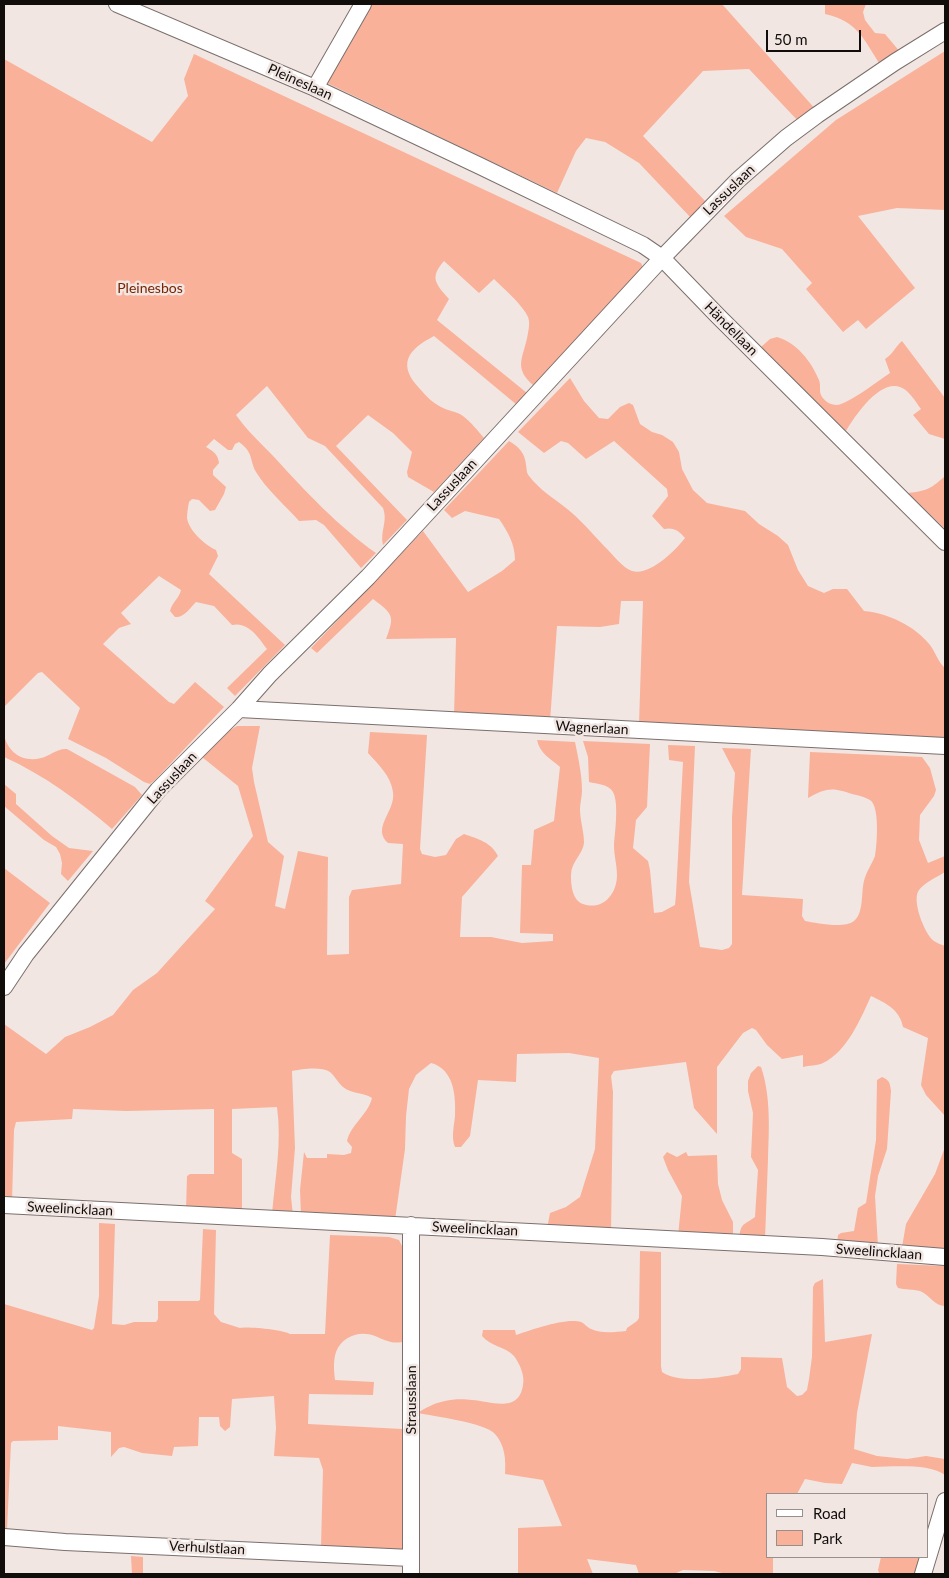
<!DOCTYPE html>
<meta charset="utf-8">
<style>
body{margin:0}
#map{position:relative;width:949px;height:1578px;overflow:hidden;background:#f2e6e2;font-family:Lato,sans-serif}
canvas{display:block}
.frame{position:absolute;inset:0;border:5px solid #100d0b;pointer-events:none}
.legend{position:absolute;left:766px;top:1493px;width:162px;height:65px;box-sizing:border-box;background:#f2e6e2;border:1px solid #988f8c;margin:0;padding:6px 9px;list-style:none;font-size:15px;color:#100d0b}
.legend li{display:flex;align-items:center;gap:10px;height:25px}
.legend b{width:25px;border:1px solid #988f8c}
.scale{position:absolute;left:766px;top:30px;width:95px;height:22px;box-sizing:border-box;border:2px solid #100d0b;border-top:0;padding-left:6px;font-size:15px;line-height:18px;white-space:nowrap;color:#100d0b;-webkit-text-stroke:4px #f2e6e2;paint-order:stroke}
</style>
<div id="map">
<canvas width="949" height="1578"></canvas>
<div class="frame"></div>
<ul class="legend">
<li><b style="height:6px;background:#fff"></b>Road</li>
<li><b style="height:14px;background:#f9b19a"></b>Park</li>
</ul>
<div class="scale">50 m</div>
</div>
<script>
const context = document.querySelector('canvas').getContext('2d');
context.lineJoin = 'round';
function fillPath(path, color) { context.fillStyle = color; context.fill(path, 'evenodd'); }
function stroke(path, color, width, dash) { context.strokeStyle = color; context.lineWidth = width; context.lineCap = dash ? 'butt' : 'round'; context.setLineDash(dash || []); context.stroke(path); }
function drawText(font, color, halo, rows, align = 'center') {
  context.font = font + ' Lato,sans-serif'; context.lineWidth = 5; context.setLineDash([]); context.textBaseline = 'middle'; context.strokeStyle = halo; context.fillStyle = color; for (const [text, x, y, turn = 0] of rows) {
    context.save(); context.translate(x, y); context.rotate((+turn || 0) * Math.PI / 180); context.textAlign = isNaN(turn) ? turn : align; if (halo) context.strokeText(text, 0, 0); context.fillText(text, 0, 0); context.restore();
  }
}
const green = new Path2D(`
 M372 4H722L817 111 800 123 749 69 703 71 643 136 707 203 692 219 639 163 605 142 586 138 576 151 557 193 327 83Z
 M825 4H866L863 12 865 20 875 33 885 34 901 53 881 66C864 40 858 21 825 14Z
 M945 51V210L897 208 858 216 915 288 866 329 858 320 843 332 806 289 812 283 782 249 746 237 724 216 836 120Z
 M194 54 641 263 643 267 534 386C512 367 524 358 528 333 529 328 530 322 528 317 523 305 504 289 494 279L479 293 444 261C429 278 436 284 449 299L437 320 527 393 517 405 434 336C407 350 397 365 420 389 426 396 433 403 441 407 448 411 456 411 463 416 471 422 478 431 484 438L434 492 408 477 407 472 412 452 393 433 368 415 336 446 407 520 383 545C380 530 388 522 383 508L325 446 308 438 267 386 236 415C247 431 262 444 275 458 304 490 340 528 376 553L361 568 324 525 316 520 299 521C286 506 266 489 256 472 249 459 254 453 239 442L235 444 232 450H228L214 439 206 447C213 451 218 454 219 463L213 470V475L226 487 224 494 215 510 210 511 199 500 192 499 189 502C188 507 187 513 187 518 189 531 205 545 216 550L218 556 209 574 285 645 235 696 227 688 267 649C259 638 248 621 232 625L214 606 196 602C190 608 184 618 175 617L170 611C172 602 179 599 181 590L159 576 121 613 131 624 119 628 103 644 169 702 174 704 195 682 224 707 155 780 150 784 144 782 106 758 68 739 80 708 42 672 38 673 4 707C6 716 3 725 4 734 7 752 23 763 41 758 50 756 57 748 67 749L135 787 142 795 112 829C79 801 44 775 4 757V59L152 142 188 96 184 79Z
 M777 337C797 343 811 361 819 380 821 385 819 391 821 395 824 401 830 405 837 405 850 403 878 381 890 373L885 359C893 354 895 347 902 341L945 398V439L929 434 913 415 921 409C915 401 909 390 900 387 879 380 855 416 846 431L761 347 770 339Z
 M570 378 584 401 599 418 608 419 620 407 629 403 633 405 640 424 652 432 662 435 673 442 679 452 682 469 693 490 707 503 745 511 759 524 778 536 788 545 798 570 808 586 824 593 833 589H847L864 611C888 613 915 626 930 645 936 653 938 662 945 668V738L639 724 643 601H621L619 624 600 627 557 626 550 721 454 717 456 638 386 639C395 616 393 614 373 599L317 653 311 648 423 531 468 592 502 571 515 560C515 544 508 532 499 519L465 511 452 518 444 510 509 441C519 447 525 453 526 465 527 469 526 472 529 476 540 490 552 497 566 508 580 519 592 533 604 546 612 553 622 568 632 571 650 576 675 551 685 538 679 531 674 527 664 529L652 516 668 496 667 489 614 441 586 459 568 443 561 441 544 453 518 432Z
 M945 476V529L908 493C927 491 932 488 945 476Z
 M237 726H260L252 768 254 782 268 842 284 856 275 906 285 909 298 851 328 857 327 955 349 954V897L352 890 401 884 403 844 388 843C371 828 396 811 393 792 391 776 378 764 368 753L370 732 427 735 420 849 422 854 435 857 446 855 456 839 464 834C478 839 491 842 498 856L462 897 460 937H491L522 943 553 941V934L520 933 522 865H531L534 830 554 821 560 767C550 758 540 754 537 740L575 742C578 757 582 774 582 790 582 797 580 803 580 809 580 820 584 832 584 843 583 854 571 862 571 875 571 885 572 900 583 904 603 911 617 894 617 875 617 865 614 856 614 845 615 832 619 803 613 792 608 784 597 784 589 782L588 757 583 741 650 744 647 807 636 820 633 848 648 861 650 870 654 913 662 912 675 905 676 894 683 762 669 760 668 745 695 746 689 882 700 947 722 950 729 948 732 944V817L735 773 722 748 751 749 742 895 803 899 802 916 805 921C816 923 844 929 854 921 864 913 861 892 864 881 866 872 872 864 875 856 877 845 880 806 870 800 865 797 857 795 852 794 832 787 826 788 808 798L810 752 922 757 930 768 936 790 934 796 920 815 919 840 928 863 945 856V872C937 877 924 883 919 890 911 900 925 935 934 941 937 943 942 945 945 946V1116L926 1095 921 1085 928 1038 903 1027C900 1010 886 1003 871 996 861 1018 847 1052 823 1063 818 1066 809 1065 803 1067V1055L782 1059 767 1045 756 1030 752 1028 743 1033 717 1067V1134L694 1108 686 1062 614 1071 611 1076 613 1092 611 1233 547 1229 550 1213 566 1207 580 1197 595 1149 599 1058 569 1053 517 1054 516 1082 478 1080 470 1136 461 1147H455C451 1137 454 1127 455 1116 456 1096 454 1069 431 1063L416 1075 409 1089 406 1116 405 1149 395 1220 301 1216 300 1190 304 1152 307 1158H327V1154L344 1155 351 1153 352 1147 347 1141C351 1124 368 1115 372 1098 363 1092 351 1094 343 1087 338 1083 335 1076 330 1072 321 1066 302 1069 292 1071L295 1148 291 1197 293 1215 272 1214C275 1178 282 1143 277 1107L232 1109V1153L242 1159V1213L186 1210 187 1176 190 1174H214V1109L126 1111 73 1109 72 1119 16 1122 14 1130 12 1202 4 1201V1024L46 1054 65 1037 90 1027 113 1015 133 990 157 973 215 909 205 901 253 836 238 786 202 757 227 732Z
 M4 784 16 794V804L52 836 69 848 93 851 68 881 61 874 62 863 60 854 56 847 44 840 4 806Z
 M4 868 50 903 4 964Z
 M758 1066 761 1067C771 1096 769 1129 768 1159 767 1186 766 1213 765 1240L739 1239C741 1222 743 1226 755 1217L758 1170 751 1157 753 1113 748 1091V1081L751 1073Z
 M882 1077C890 1080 890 1084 891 1091L887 1149 878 1176 875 1196 878 1246 837 1244 838 1235 841 1233 854 1231 858 1208 866 1203 876 1140 877 1080Z
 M945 1147V1249L902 1247 906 1224 935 1174Z
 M667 1152 677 1157 686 1152 688 1156 717 1155 718 1184 722 1200 733 1222V1239L678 1236 682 1196 668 1170 663 1157Z
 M99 1223 115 1224 112 1324 124 1325 134 1322H156L158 1319V1301H198L200 1300 203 1229 216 1230 214 1314 221 1322 240 1328C246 1326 285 1330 290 1334H325L330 1235 389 1237 399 1240 402 1246V1342C391 1344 385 1340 375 1336 360 1330 342 1336 336 1352 333 1361 334 1371 335 1380L374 1382 373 1395 309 1394 308 1424 402 1429 405 1548 403 1552 321 1547 323 1470 319 1458 274 1456 276 1428 274 1396 232 1399 230 1427 225 1431 220 1426 219 1417H199L198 1446 174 1447 172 1456 142 1453 124 1447 119 1448 111 1457V1432L58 1426V1440L13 1441 11 1443 7 1530 4 1529V1304L92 1330 94 1328 99 1296Z
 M640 1251 661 1252V1366L662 1372C678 1384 719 1378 738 1374L741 1369V1357L782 1358 787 1387 797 1396 802 1395 807 1390 809 1379 812 1357 813 1287 815 1283 823 1279 825 1342 872 1334 857 1413 854 1449 877 1456 907 1459 926 1456 945 1459V1475C928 1463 892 1467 872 1467 865 1466 859 1464 852 1463L842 1484 825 1483 805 1479 797 1494H768V1557H773V1574H726L714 1571 683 1570 674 1574H639L636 1565 587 1559 593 1574H518V1528L562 1526 543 1480 505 1474C506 1460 505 1445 495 1434 486 1423 433 1416 417 1413 426 1408 434 1403 445 1401 453 1399 464 1399 472 1400 490 1401 519 1414 523 1385 525 1376 520 1364 514 1356 505 1346 491 1347 482 1336L483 1330H515L516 1335C530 1330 567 1317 581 1322 585 1324 588 1328 591 1329 601 1334 615 1332 626 1331L627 1328 637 1321 639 1318Z
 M897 1264 945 1266V1306C934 1306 930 1295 920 1291 913 1289 905 1290 898 1288L896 1284Z
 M131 1556 143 1557V1574H132Z
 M881 1557H922L917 1574 879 1573 878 1570Z`);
const minor = new Path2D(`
 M117 4 315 88 480 166 643 245 662 258 717 315 945 542
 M315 88 363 4
 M239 709 945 746
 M4 987 26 954 158 790 239 709 270 674 368 577 662 258 738 180 786 138 817 115 895 62 945 31
 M4 1205 822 1247 945 1257
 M411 1225V1574
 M4 1537 65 1542 411 1558
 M923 1574 945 1501`);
const streetNames = [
 ["Pleineslaan",300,82,24],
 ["Lassuslaan",729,190,-44],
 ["Händellaan",731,329,45],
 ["Lassuslaan",452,485,-47],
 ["Wagnerlaan",592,728,3],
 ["Lassuslaan",172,778,-47],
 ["Sweelincklaan",70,1209,3],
 ["Sweelincklaan",475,1229,3],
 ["Sweelincklaan",879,1252,4],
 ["Strausslaan",411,1400,-90],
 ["Verhulstlaan",207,1548,3]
];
const parkNames = [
 ["Pleinesbos",150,288]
];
fillPath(green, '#f9b19a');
stroke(minor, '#7a6f6c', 18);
stroke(minor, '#fff', 16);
drawText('14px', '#100d0b', '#f2e6e2', streetNames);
drawText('14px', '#782403', '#f2e6e2', parkNames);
</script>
